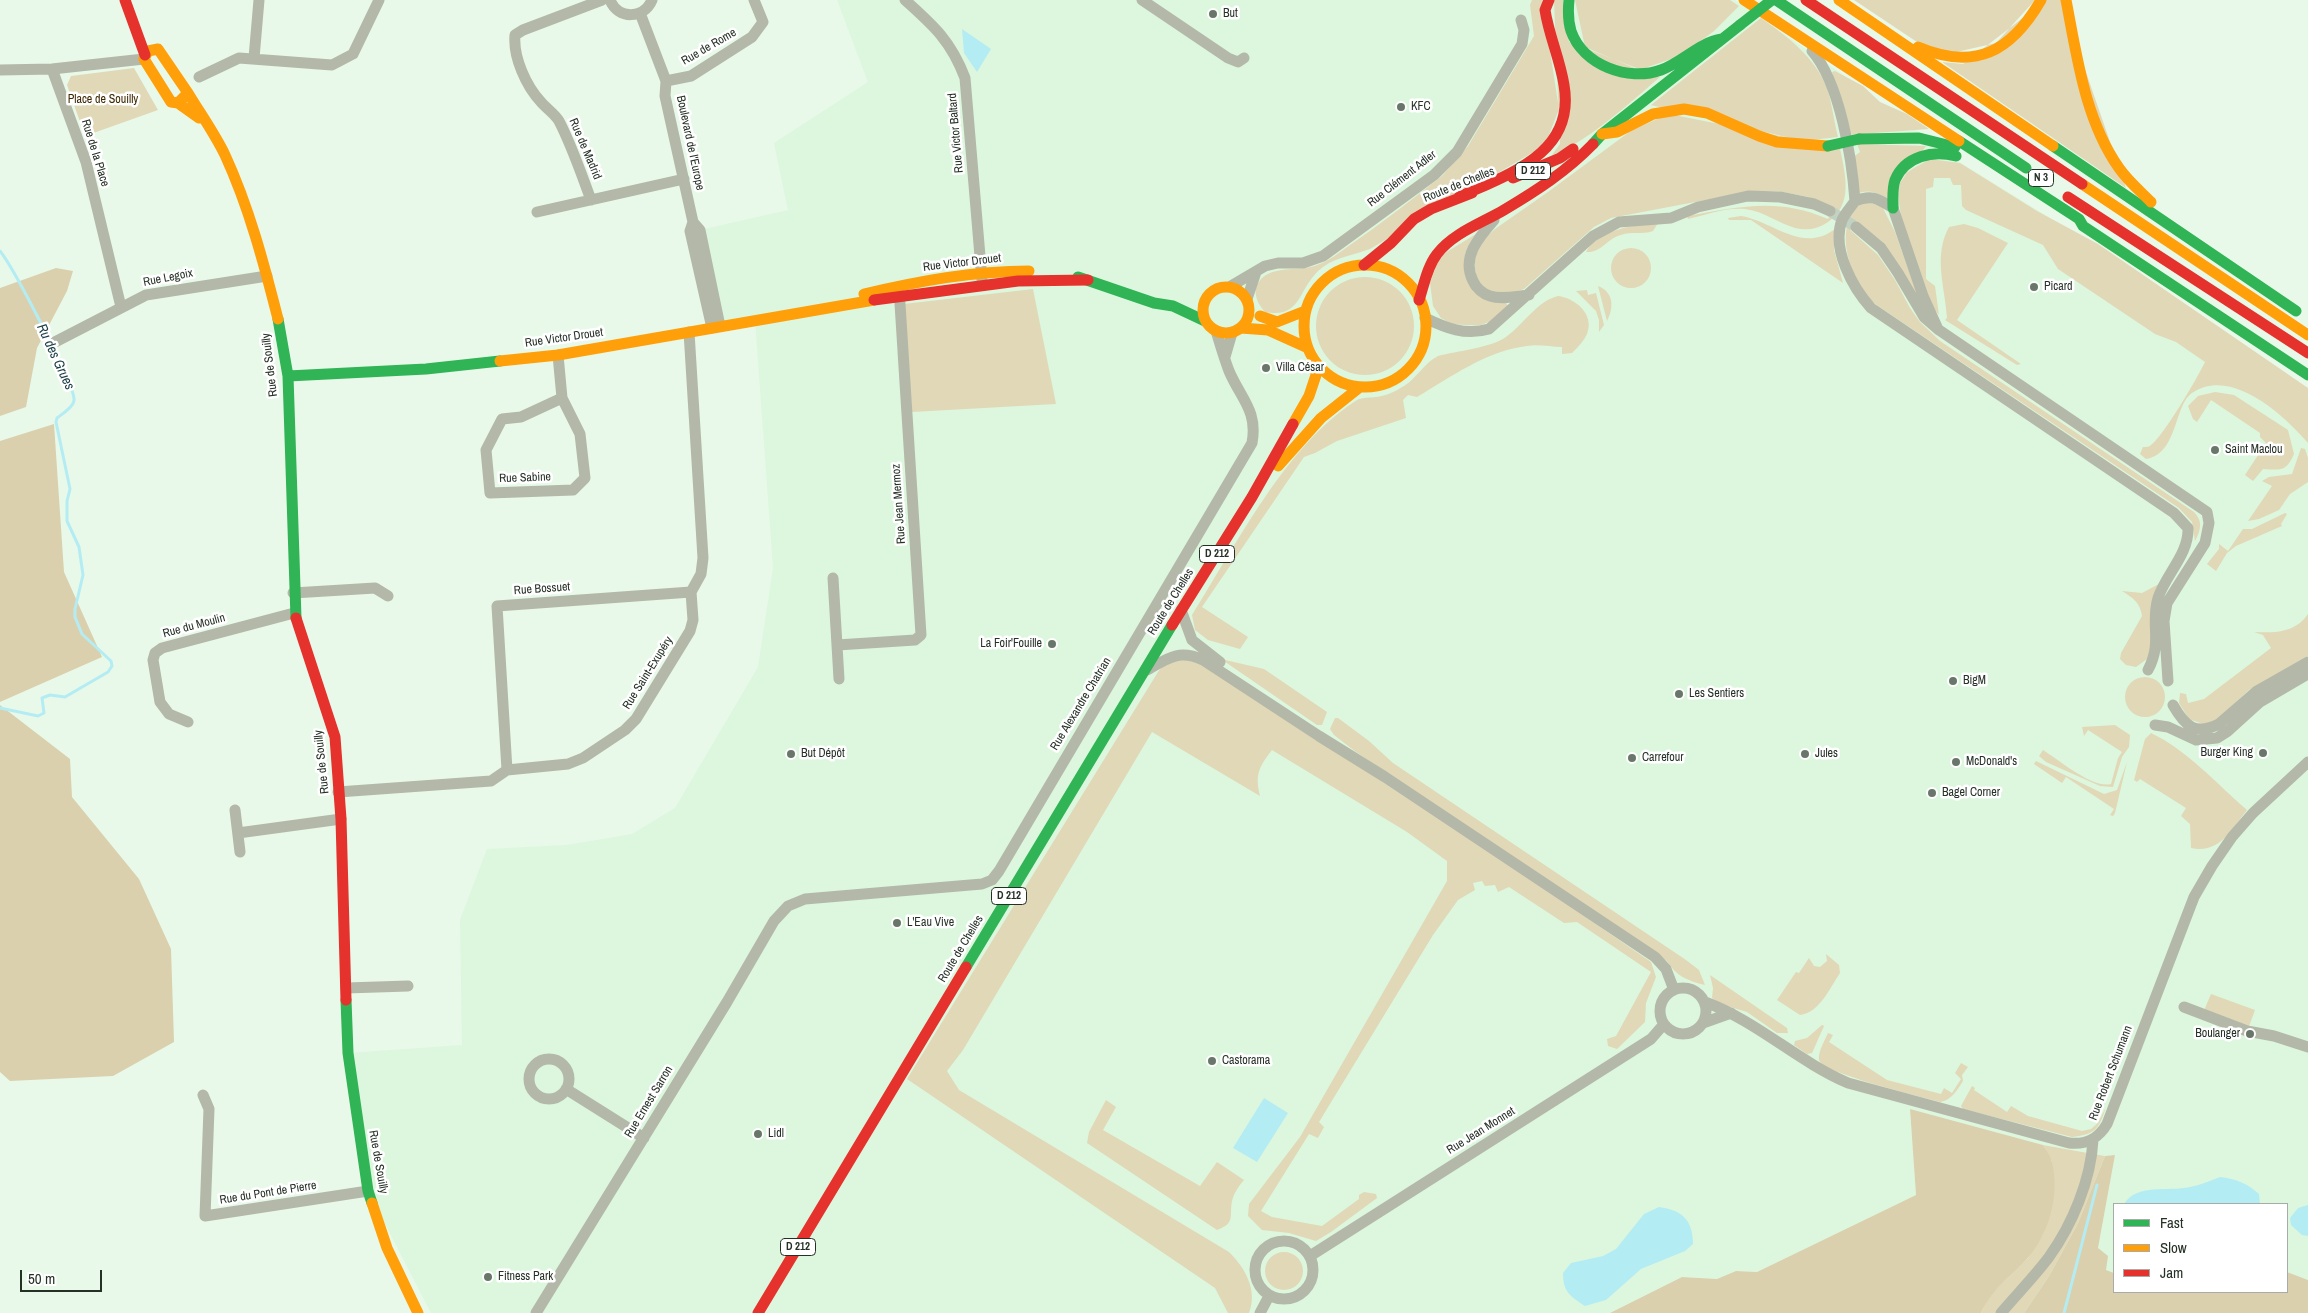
<!DOCTYPE html>
<meta charset="utf-8">
<style>
body{margin:0}
#map{position:relative;width:2308px;height:1313px;overflow:hidden;background:#e8f9e9;font-family:"Archivo Narrow",sans-serif}
canvas{display:block}
.legend{position:absolute;left:2113px;top:1203px;width:175px;height:90px;box-sizing:border-box;background:#fff;border:1px solid #a8aca8;margin:0;padding:6px 9px;list-style:none;font-size:15px;color:#253026}
.legend li{display:flex;align-items:center;gap:10px;height:25px}
.legend b{width:25px;border:1px solid #a8aca8}
.scale{position:absolute;left:20px;top:1270px;width:82px;height:22px;box-sizing:border-box;border:2px solid #253026;border-top:0;padding-left:6px;font-size:15px;line-height:18px;white-space:nowrap;color:#253026;-webkit-text-stroke:4px #fff;paint-order:stroke}
</style>
<div id="map">
<canvas width="2308" height="1313"></canvas>
<ul class="legend">
<li><b style="height:6px;background:#30b455"></b>Fast</li>
<li><b style="height:6px;background:#ff9f0a"></b>Slow</li>
<li><b style="height:6px;background:#e5322d"></b>Jam</li>
</ul>
<div class="scale">50 m</div>
</div>
<script>
const context = document.querySelector('canvas').getContext('2d');
context.lineJoin = 'round';
function fillPath(path, color) { context.fillStyle = color; context.fill(path, 'evenodd'); }
function stroke(path, color, width, dash) { context.strokeStyle = color; context.lineWidth = width; context.lineCap = dash ? 'butt' : 'round'; context.setLineDash(dash || []); context.stroke(path); }
function drawText(font, color, halo, rows, align = 'center') {
  context.font = font + ' "Archivo Narrow",sans-serif'; context.lineWidth = 5; context.setLineDash([]); context.textBaseline = 'middle'; context.strokeStyle = halo; context.fillStyle = color; for (const [text, x, y, turn = 0] of rows) {
    context.save(); context.translate(x, y); context.rotate((+turn || 0) * Math.PI / 180); context.textAlign = isNaN(turn) ? turn : align; if (halo) context.strokeText(text, 0, 0); context.fillText(text, 0, 0); context.restore();
  }
}
const built = new Path2D(`
 M837 0H1735L1838 71 1953 158 2081 237 2308 392V1280L2287 1272V1204H2114V1273L2106 1270 2098 1248 2115 1155 2105 1156 2043 1145 1910 1109 1916 1195 1757 1272 1736 1271 1717 1279 1682 1277 1610 1313H431L368 1191 348 1053 462 1045 460 920 487 849 567 845 632 834 675 808 758 667 773 568 755 320 720 326 700 230 788 210 774 143 868 82Z`);
const green = new Path2D(`
 M1532 0H1542L1559 109 1545 145 1370 249C1354 255 1337 257 1323 267 1297 286 1304 319 1265 312 1256 302 1251 289 1262 278 1277 265 1300 272 1317 265 1329 261 1340 252 1350 245 1382 223 1412 199 1442 176L1468 146 1534 36 1530 5Z
 M1554 0H1563L1569 42 1660 77C1633 100 1584 145 1552 155L1560 144Z
 M1575 0H1730L1739 6 1714 31 1680 56 1639 70 1585 47Z
 M1854 0H2035L1996 43 1952 53 1917 42Z
 M2046 0H2061L2126 188 1942 62 1963 64Z
 M1761 18C1788 37 1814 56 1827 88 1832 103 1834 121 1838 137L1803 141 1651 105Z
 M134 68 158 110 85 136 67 85 71 76Z
 M1835 71 1863 86 1880 102 1907 114 1929 129 1847 135 1832 72Z
 M1669 114 1840 148C1845 174 1854 204 1828 222 1818 229 1807 231 1795 228 1778 223 1763 211 1745 209 1727 207 1705 215 1688 219L1687 216C1738 207 1778 197 1828 219L1834 208 1809 197 1778 191H1753L1611 218 1594 227 1524 289 1512 293 1488 292 1476 279 1474 256 1484 239 1495 229 1548 192 1632 130Z
 M1857 144 1926 146 1888 200C1878 192 1868 189 1857 194L1852 158 1860 152Z
 M1930 159 1960 163 2037 211 2098 244 2308 388V443C2284 415 2231 366 2192 393 2174 405 2178 454 2146 459L2140 454 2143 447C2146 447 2149 447 2151 445 2163 437 2198 377 2205 362L2176 342 2155 334 2058 269 2043 245 1966 210 1962 206 1961 185H1953L1950 178H1934L1933 187 1926 189V279L1935 286 1939 315 1931 305C1922 281 1885 195 1904 176 1910 169 1922 164 1930 159Z
 M1861 201 1882 206 1895 232 1918 297 1881 241 1855 221 1850 230 1878 255 1895 280 1910 308 1920 322 1940 341 2194 512C2203 521 2201 530 2195 541L2192 522 2179 508 1878 306C1850 284 1831 228 1861 201Z
 M1741 216C1773 221 1802 254 1835 229L1834 250 1843 283 1751 220H1729L1728 218Z
 M1648 223H1658L1653 231C1642 235 1631 231 1621 235 1606 239 1602 253 1586 252 1597 231 1627 227 1648 223Z
 M1964 224 1978 228 2008 243 1957 320 2021 364 2017 365 1945 320 1947 318C1945 287 1933 256 1949 227Z
 M1476 234C1460 255 1461 270 1474 292L1506 303 1508 306 1491 321 1481 325H1465L1452 324 1441 318 1433 306 1430 283 1440 256Z
 M1611 268a20 20 0 1 1 40 0a20 20 0 1 1-40 0Z
 M1316 326a49 49 0 1 1 98 0a49 49 0 1 1-98 0Z
 M1598 286C1614 292 1614 308 1607 321Z
 M1033 289 1056 404 912 412 904 304Z
 M1587 290 1588 295 1596 293 1604 325 1599 332V320L1596 311 1576 291Z
 M1558 296C1575 298 1595 314 1587 334 1584 341 1577 348 1572 353L1562 354V347C1551 347 1538 344 1527 346 1486 351 1451 377 1417 397L1408 395 1403 400 1406 418 1337 441 1315 453 1304 457 1202 607 1248 637 1240 649 1208 640 1195 630 1192 615C1237 544 1285 446 1357 400 1363 397 1370 398 1376 397 1386 396 1396 391 1404 386 1417 378 1424 363 1438 356 1457 351 1490 348 1506 337 1523 325 1537 301 1558 296Z
 M2215 392 2234 395 2288 430 2294 454C2286 472 2281 470 2263 469L2253 481 2245 475 2266 443 2260 437V433L2211 400 2197 422 2193 419 2188 406 2198 396Z
 M2301 448 2305 449 2308 458V482L2290 494 2279 510 2259 519 2248 521 2272 486 2262 481 2269 477 2292 474Z
 M2285 513 2287 514 2281 524 2282 526 2236 546 2227 553 2216 571 2207 564 2219 549V544L2228 551 2243 529H2252Z
 M2159 584 2154 648 2147 659 2136 667 2126 665 2120 659 2121 653 2142 616C2140 602 2133 598 2122 591L2142 593Z
 M2308 614V656L2249 690 2216 720 2203 724 2189 719 2179 703 2180 693 2186 694 2188 703 2204 699 2271 648 2263 635 2254 632C2275 633 2295 633 2308 614Z
 M1195 659 1507 863 1651 962 1656 977 1646 1003 1645 1022 1617 1049 1608 1046 1607 1039 1616 1036 1651 972 1577 922 1564 923 1509 887 1498 892 1495 885 1485 886 1482 881 1473 883 1475 890 1458 900 1433 935 1319 1122 1324 1127 1318 1138 1309 1134 1261 1211 1272 1217 1322 1226 1359 1199V1195L1364 1192 1376 1194 1377 1198 1331 1232 1316 1241 1289 1233 1262 1230 1248 1216 1249 1204 1300 1137 1447 881V861L1407 832 1272 750C1258 768 1255 775 1260 796L1152 732 963 1050 947 1071 959 1090 1229 1252C1245 1268 1258 1290 1249 1313H1228L1215 1288 907 1079 1158 672 1166 662Z
 M1221 659 1264 669 1327 712 1322 725H1317Z
 M2125 697a20 20 0 1 1 40 0a20 20 0 1 1-40 0Z
 M1335 718H1338L1369 741 1393 763 1686 960 1699 970 1705 985C1688 981 1676 976 1667 961L1356 752 1334 735 1330 729Z
 M2115 725 2130 735 2129 747 2122 757 2113 787 2100 786 2046 762 2039 756 2043 750C2059 760 2093 789 2111 784L2118 758 2122 752 2088 730 2084 736 2082 727Z
 M2151 733C2187 750 2217 784 2247 810 2231 830 2220 854 2191 848L2190 824 2181 816 2186 808 2140 779 2137 782 2134 780 2145 739Z
 M2036 761 2104 794 2117 790 2127 762 2115 813 2113 816 2110 815 2114 809 2066 777 2062 783 2034 764Z
 M1826 954 1839 965 1840 973C1830 988 1819 1013 1800 1015L1777 1000 1796 972 1799 973 1809 958 1814 966 1820 967 1827 961Z
 M1710 975 1787 1028 1788 1033H1777L1747 1012 1720 1004 1712 998 1713 988Z
 M2211 994 2255 1010 2248 1029 2203 1013Z
 M1822 1025 1824 1026 1812 1053 1807 1054 1794 1045 1795 1041 1807 1038Z
 M1828 1033 1833 1035 1829 1042 1887 1080 1941 1094 1944 1088 1952 1093 1961 1079 1955 1073 1961 1063 1968 1067 1962 1075 1963 1081C1957 1090 1952 1100 1940 1102 1922 1097 1828 1074 1820 1062 1816 1055 1825 1040 1828 1033Z
 M1972 1086 1975 1088 1974 1090 2007 1112 2011 1106 2028 1116 2082 1131 2091 1129 2098 1123 2106 1107C2099 1129 2096 1134 2072 1137L1963 1109 1961 1106Z
 M1106 1100 1116 1107 1103 1130 1200 1186 1217 1162 1244 1180C1238 1187 1234 1193 1232 1201 1229 1216 1236 1223 1217 1230L1087 1143 1089 1132Z
 M2043 1145 2105 1156 2078 1223 2049 1276 2024 1313H1981L1989 1296 2028 1258 2043 1234 2052 1161Z
 M1265 1271a19 19 0 1 1 38 0a19 19 0 1 1-38 0Z`);
const forest = new Path2D(`
 M56 268 73 271 67 291 37 348 26 407 0 416V288Z
 M54 424 64 572 102 657 0 702V441Z
 M0 705 70 759 72 797 139 879 171 949 174 1042 113 1076 10 1081 0 1072Z
 M1910 1109 2043 1145C2046 1150 2051 1156 2052 1162 2060 1195 2049 1235 2026 1260 2008 1279 1992 1289 1981 1313H1610L1682 1277 1717 1279 1736 1271 1757 1272 1916 1195Z
 M2115 1155 2098 1248 2108 1256 2106 1270 2114 1273V1292H2287V1272L2308 1280V1313H2024L2049 1276 2078 1223 2105 1156Z`);
const water = new Path2D(`
 M962 29 991 49 977 72 964 53Z
 M1264 1098 1288 1113 1257 1162 1233 1148Z
 M2220 1177C2236 1179 2247 1183 2259 1194L2260 1204H2124C2137 1183 2168 1192 2190 1187 2200 1185 2210 1181 2220 1177Z
 M2308 1205V1236L2302 1235 2291 1225 2290 1218 2298 1208Z
 M1659 1207C1682 1210 1693 1220 1693 1244L1685 1251 1641 1269 1606 1300 1585 1306C1570 1296 1563 1292 1563 1273L1571 1263 1603 1256 1616 1249 1644 1214Z`);
const stream = new Path2D(`
 M0 251C13 267 73 381 74 399 75 406 62 414 57 418L56 422 70 489 67 501V521L79 547 83 575 75 609V617L82 634 111 661 112 666 108 672 65 697 50 695 42 698 44 713 38 716 0 708
 M2064 1313 2097 1185`);
const streetTunnel = new Path2D(`
 M1830 211 1856 227`);
const street = new Path2D(`
 M610 0C618 20 644 19 652 0
 M905 0C934 26 951 41 965 78L982 280
 M1142 0 1228 58 1238 62 1244 58
 M640 13 666 81 665 96 693 222 690 231 712 328
 M1812 51C1840 83 1852 159 1855 201 1851 207 1845 213 1842 220 1831 249 1853 288 1871 308L2174 513 2188 528C2189 554 2166 574 2158 598 2150 624 2163 642 2148 670
 M254 58 259 0
 M52 69 86 162 121 307
 M0 70 52 69 144 59
 M199 77 239 58 332 65 353 54 379 0
 M666 81 691 76 752 37 763 22 754 0
 M591 200C581 173 572 146 559 121 555 114 546 108 541 102 526 86 513 57 515 35L523 30 602 0
 M1855 201C1872 194 1878 199 1893 208L1923 296 1937 327
 M537 212 684 179
 M1494 220C1479 237 1461 257 1473 281 1476 288 1483 294 1490 296 1502 300 1517 296 1529 295
 M693 222 700 230 720 326
 M1856 227 1881 248 1898 273 1924 317 1939 330 2207 512 2209 523 2205 543 2167 603 2164 621 2168 681
 M1231 286 1265 266 1278 263H1303L1323 256 1434 175 1457 152 1522 44 1524 30 1521 20
 M1247 299 1256 272
 M1425 318C1446 328 1465 336 1489 329L1593 236 1619 222 1671 218 1698 207 1748 196 1780 197 1814 204 1830 211
 M55 342 146 295 267 276
 M558 355 562 398 580 434 585 478 573 490 490 493 486 450 502 419 521 417 562 398
 M1225 357 1232 333
 M833 578 839 679
 M293 593 375 588 388 596
 M1181 610 1192 640 1220 662
 M837 645 915 640 921 635 899 288
 M1147 670C1168 658 1179 649 1203 660L1319 736 1385 777 1655 957 1666 969 1674 990
 M2173 705C2185 726 2195 736 2219 724L2257 691 2308 662
 M188 722 169 714 160 702 153 660 155 653 162 648 294 613
 M2155 725 2168 727 2196 740 2217 738 2228 731 2260 702 2308 674
 M507 770 497 606 691 592
 M338 792 491 781 507 770 568 764 583 758 625 730 636 719 690 631 693 620 691 592 701 574 703 558 689 332
 M235 810 240 852
 M238 833 341 819
 M346 988 408 986
 M1660 1011a23 23 0 1 1 46 0a23 23 0 1 1-46 0Z
 M1705 1002C1757 1021 1797 1061 1848 1083L2069 1143C2086 1145 2098 1139 2107 1124L2194 897 2212 866 2232 837 2253 813 2308 762
 M2184 1007 2247 1031 2274 1036 2308 1047
 M1703 1023 1731 1013
 M529 1079a20 20 0 1 1 40 0a20 20 0 1 1-40 0Z
 M566 1089 644 1138
 M203 1095 209 1109 205 1216 368 1191
 M1255 1270a29 29 0 1 1 58 0a29 29 0 1 1-58 0Z
 M1310 1256 1651 1039 1664 1024
 M536 1313 727 1002 774 921 788 906 805 899 982 884 992 880 999 871 1252 443C1258 411 1241 399 1229 371 1224 358 1220 344 1216 331
 M1260 1313 1269 1296
 M2001 1313C2017 1294 2034 1277 2049 1257 2072 1225 2091 1180 2093 1140`);
const fast = new Path2D(`
 M1569 0C1568 10 1568 21 1571 31 1583 65 1628 82 1661 70 1683 62 1698 43 1722 39
 M1776 0 2026 168
 M1859 139 1919 138 1955 147
 M1959 141 2079 219 2083 226 2308 375
 M1593 144 1602 134 1740 25
 M2053 146 2296 311
 M1893 208C1893 199 1892 189 1895 180 1905 156 1933 150 1956 156
 M1078 277 1154 303 1173 306 1205 321
 M278 319 288 376 296 618
 M288 376 426 369 500 361
 M966 967 1172 625
 M346 1000 348 1053 368 1191 372 1203`);
const slow = new Path2D(`
 M1744 0 1959 141
 M1839 0 2053 146
 M2066 0C2077 57 2085 120 2119 168 2128 181 2140 191 2151 202
 M1918 47C1975 71 2011 52 2041 0
 M188 93C200 113 215 134 225 155 249 207 264 264 278 319
 M178 103 188 93 158 49 148 51 144 59 171 102 178 103 199 118
 M1602 134 1617 132 1653 114 1684 109 1707 113 1759 136 1777 142 1828 146
 M2082 184 2308 335
 M1304 326a61 61 0 1 1 122 0a61 61 0 1 1-122 0Z
 M1203 310a23 23 0 1 1 46 0a23 23 0 1 1-46 0Z
 M864 294C919 281 973 271 1029 271
 M1260 316 1277 322 1305 311
 M1241 328 1268 330 1308 348
 M500 361 558 355 874 300
 M1293 424 1309 396 1319 366
 M1278 466 1321 418 1360 387
 M372 1203 387 1248 418 1313`);
const jam = new Path2D(`
 M125 0 145 55
 M1806 0 2082 184
 M1513 178 1560 158 1573 149
 M1459 197C1509 174 1576 153 1564 85 1560 59 1549 36 1545 10L1549 0
 M2068 197 2308 353
 M1364 265 1391 243 1414 219 1431 209 1472 193
 M874 300 1018 281 1088 280
 M1419 300C1424 285 1427 267 1437 254 1453 233 1482 223 1504 210 1536 191 1567 171 1593 144
 M296 618 335 737 341 819 346 1000
 M1172 625 1252 497 1293 424
 M758 1313 966 967`);
const fastBridge = new Path2D(`
 M1740 25 1772 0
 M1828 146 1859 139`);
const markers = [
 [1213,14,5,"#69766a"],
 [1401,107,5,"#69766a"],
 [2034,287,5,"#69766a"],
 [1266,368,5,"#69766a"],
 [2215,450,5,"#69766a"],
 [1052,644,5,"#69766a"],
 [1953,681,5,"#69766a"],
 [1679,694,5,"#69766a"],
 [2263,753,5,"#69766a"],
 [791,754,5,"#69766a"],
 [1805,754,5,"#69766a"],
 [1632,758,5,"#69766a"],
 [1956,762,5,"#69766a"],
 [1932,793,5,"#69766a"],
 [897,923,5,"#69766a"],
 [2250,1034,5,"#69766a"],
 [1212,1061,5,"#69766a"],
 [758,1134,5,"#69766a"],
 [488,1277,5,"#69766a"]
];
const shields = [
 [1533,171,35],
 [2041,178,25],
 [1217,554,35],
 [1009,896,35],
 [798,1247,35]
];
const shieldNames = [
 ["D 212",1533,171],
 ["N 3",2041,178],
 ["D 212",1217,554],
 ["D 212",1009,896],
 ["D 212",798,1247]
];
const poiNames = [
 ["But",1223,14],
 ["KFC",1411,107],
 ["Picard",2044,287],
 ["Villa César",1276,368],
 ["Saint Maclou",2225,450],
 ["La Foir'Fouille",1042,644,"right"],
 ["BigM",1963,681],
 ["Les Sentiers",1689,694],
 ["Burger King",2253,753,"right"],
 ["But Dépôt",801,754],
 ["Jules",1815,754],
 ["Carrefour",1642,758],
 ["McDonald's",1966,762],
 ["Bagel Corner",1942,793],
 ["L'Eau Vive",907,923],
 ["Boulanger",2240,1034,"right"],
 ["Castorama",1222,1061],
 ["Lidl",768,1134],
 ["Fitness Park",498,1277]
];
const streetNames = [
 ["Rue de Rome",709,47,-30],
 ["Rue Victor Baltard",956,133,-95],
 ["Boulevard de l'Europe",690,143,78],
 ["Rue de Madrid",585,149,67],
 ["Rue de la Place",95,153,73],
 ["Rue Clément Adler",1402,179,-38],
 ["Route de Chelles",1459,185,-22],
 ["Rue Victor Drouet",962,263,-7],
 ["Rue Legoix",168,278,-11],
 ["Rue Victor Drouet",564,338,-8],
 ["Rue de Souilly",270,365,-97],
 ["Rue Sabine",525,478,-2],
 ["Rue Jean Mermoz",899,504,-94],
 ["Rue Bossuet",542,589,-4],
 ["Route de Chelles",1171,602,-58],
 ["Rue du Moulin",194,626,-15],
 ["Rue Saint-Exupéry",648,673,-58],
 ["Rue Alexandre Chatrian",1081,704,-59],
 ["Rue de Souilly",322,762,-96],
 ["Route de Chelles",961,949,-59],
 ["Rue Robert Schumann",2111,1073,-69],
 ["Rue Ernest Sarron",649,1102,-59],
 ["Rue Jean Monnet",1481,1131,-32],
 ["Rue de Souilly",378,1162,80],
 ["Rue du Pont de Pierre",268,1193,-9]
];
const parkNames = [
 ["Place de Souilly",103,100]
];
const waterNames = [
 ["Ru des Grues",55,357,65]
];
fillPath(built, '#dcf7de');
fillPath(green, '#e1d8b7');
fillPath(forest, '#dad0ad');
fillPath(water, '#b4ecf4');
stroke(stream, '#b4ecf4', 3);
stroke(streetTunnel, '#c1d1c2', 11, [11, 5.5]);
stroke(street, '#b4b8a8', 11);
stroke(fast, '#30b455', 11);
stroke(slow, '#ff9f0a', 11);
stroke(jam, '#e5322d', 11);
stroke(fastBridge, '#30b455', 11);
for (const [x, y, r, color] of markers) { const dot = new Path2D(); dot.arc(x, y, r, 0, 2 * Math.PI); context.fillStyle = color; context.fill(dot); stroke(dot, '#fff', 2); }
for (const [x, y, w] of shields) { const box = new Path2D(); box.roundRect(x - w / 2, y - 8.5, w, 17, 4); context.fillStyle = '#fff'; context.fill(box); stroke(box, '#253026', 1); }
drawText('bold 11px', '#253026', null, shieldNames);
drawText('12px', '#253026', '#fff', poiNames, 'left');
drawText('12px', '#253026', '#fff', streetNames);
drawText('12px', '#3d2700', '#fff', parkNames);
drawText('italic 14px', '#193d44', '#fff', waterNames);
</script>
